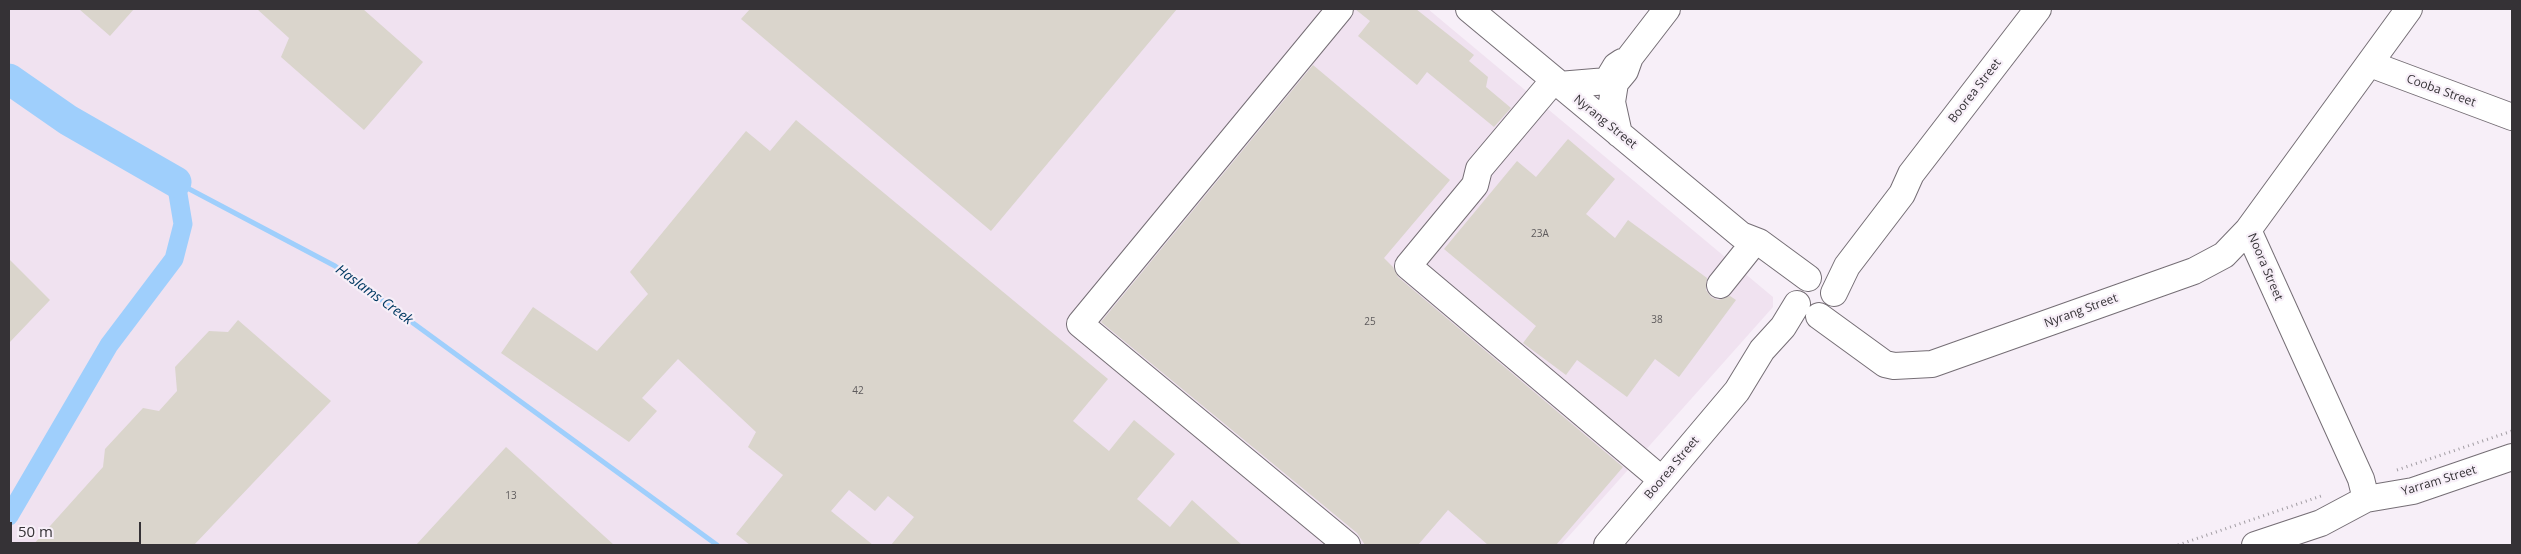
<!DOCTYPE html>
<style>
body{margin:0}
#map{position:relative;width:2521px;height:554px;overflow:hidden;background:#f7eff8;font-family:"Open Sans",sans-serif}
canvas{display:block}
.frame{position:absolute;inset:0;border:10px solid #353236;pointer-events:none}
.scale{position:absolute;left:10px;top:522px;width:131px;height:22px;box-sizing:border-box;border:2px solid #353236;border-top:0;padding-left:6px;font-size:15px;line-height:18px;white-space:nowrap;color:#353236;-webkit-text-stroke:4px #f7eff8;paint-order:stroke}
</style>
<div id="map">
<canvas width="2521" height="554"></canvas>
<div class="frame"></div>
<div class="scale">50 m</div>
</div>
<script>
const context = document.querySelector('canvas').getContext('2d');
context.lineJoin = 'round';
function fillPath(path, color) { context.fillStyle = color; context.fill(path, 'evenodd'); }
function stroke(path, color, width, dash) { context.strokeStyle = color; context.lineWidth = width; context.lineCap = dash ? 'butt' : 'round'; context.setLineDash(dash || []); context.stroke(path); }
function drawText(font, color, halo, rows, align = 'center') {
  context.font = font + ' "Open Sans",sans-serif'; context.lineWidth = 4.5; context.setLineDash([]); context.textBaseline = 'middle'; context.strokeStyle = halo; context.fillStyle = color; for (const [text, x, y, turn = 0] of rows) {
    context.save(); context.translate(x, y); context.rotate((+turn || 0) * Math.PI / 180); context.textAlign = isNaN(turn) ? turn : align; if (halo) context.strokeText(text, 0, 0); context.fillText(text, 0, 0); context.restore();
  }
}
const built = new Path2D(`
 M9 9H1428L1773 297V307L1561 545H9Z`);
const stream = new Path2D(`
 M176 182 335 266 717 545`);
const canal = new Path2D(`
 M9 516 109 345 174 259 183 224 176 182`);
const river = new Path2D(`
 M9 79 68 120 176 182`);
const building = new Path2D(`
 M79 9H134L110 36Z
 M257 9H363L423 62 364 130 281 57 289 38Z
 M750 9H1177L991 231 741 19Z
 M1355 9H1416L1474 55 1469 61 1488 77 1486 87 1511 108 1494 127 1427 72 1417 85 1358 36 1370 21Z
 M1313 65 1450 180 1384 258 1393 267 1398 277 1623 467 1556 545H1488L1448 510 1418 545H1365L1357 533 1101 322Z
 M796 120 1108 379 1073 421 1109 451 1134 420 1175 454 1137 499 1170 527 1192 500 1242 545H891L914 517 888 496 875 511 849 490 831 511 873 545H750L736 534 783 475 748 447 756 432 678 359 642 398 657 411 629 442 501 353 533 307 597 351 648 294 630 272 746 131 770 151Z
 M1568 139 1615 179 1586 214 1615 238 1628 220 1707 278 1706 290 1711 297 1718 300 1730 296 1736 300 1679 377 1655 359 1627 397 1577 360 1566 375 1523 343 1536 326 1444 249 1517 161 1536 177Z
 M9 259 50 300 9 343Z
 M238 320 331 401 194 545H33L103 467 105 449 143 408 159 411 177 391 175 367 209 331 228 332Z
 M506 447 614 545H416Z`);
const path = new Path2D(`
 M2397 470 2512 431
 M2178 545 2324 495`);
const minor = new Path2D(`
 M1340 9 1080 324 1347 545
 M1469 9 1741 235 1759 242 1808 278
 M2370 64 2512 117
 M1554 80 1479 169 1475 185 1408 266 1662 480
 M1559 85 1607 81 1616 66 1622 62
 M1619 134 1612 102 1615 83 1625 71 1630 57 1667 9
 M1720 285 1748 250
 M1834 293 1847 266 1902 194 1911 174 2038 9
 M1819 316 1885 364 1894 366 1932 364 2194 271 2224 255 2248 230
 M2366 499 2361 479 2248 230 2409 9
 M1607 545 1737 391 1762 350 1783 327 1797 304
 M2255 545 2321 523 2366 499 2413 491 2512 457`);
const numberNames = [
 ["23A",1540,234],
 ["38",1657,320],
 ["25",1370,322],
 ["42",858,391],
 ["13",511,496]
];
const streetNames = [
 ["Boorea Street",1975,91,-52],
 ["Cooba Street",2441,91,20],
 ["Nyrang Street",1605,122,39],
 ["Noora Street",2265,267,67],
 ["Nyrang Street",2081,311,-20],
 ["Boorea Street",1672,468,-50],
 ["Yarram Street",2439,481,-17]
];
const waterNames = [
 ["Haslams Creek",374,295,36]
];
fillPath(built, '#f0e2f0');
stroke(stream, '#9fcffc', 5);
stroke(canal, '#9fcffc', 19);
stroke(river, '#9fcffc', 31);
fillPath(building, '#dad5cc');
stroke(minor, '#756e75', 28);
stroke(path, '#a29da3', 3, [1, 4]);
stroke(minor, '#fff', 26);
drawText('10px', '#5e5b5c', null, numberNames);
drawText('12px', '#353236', '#f7eff8', streetNames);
drawText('italic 14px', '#003962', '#f7eff8', waterNames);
</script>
